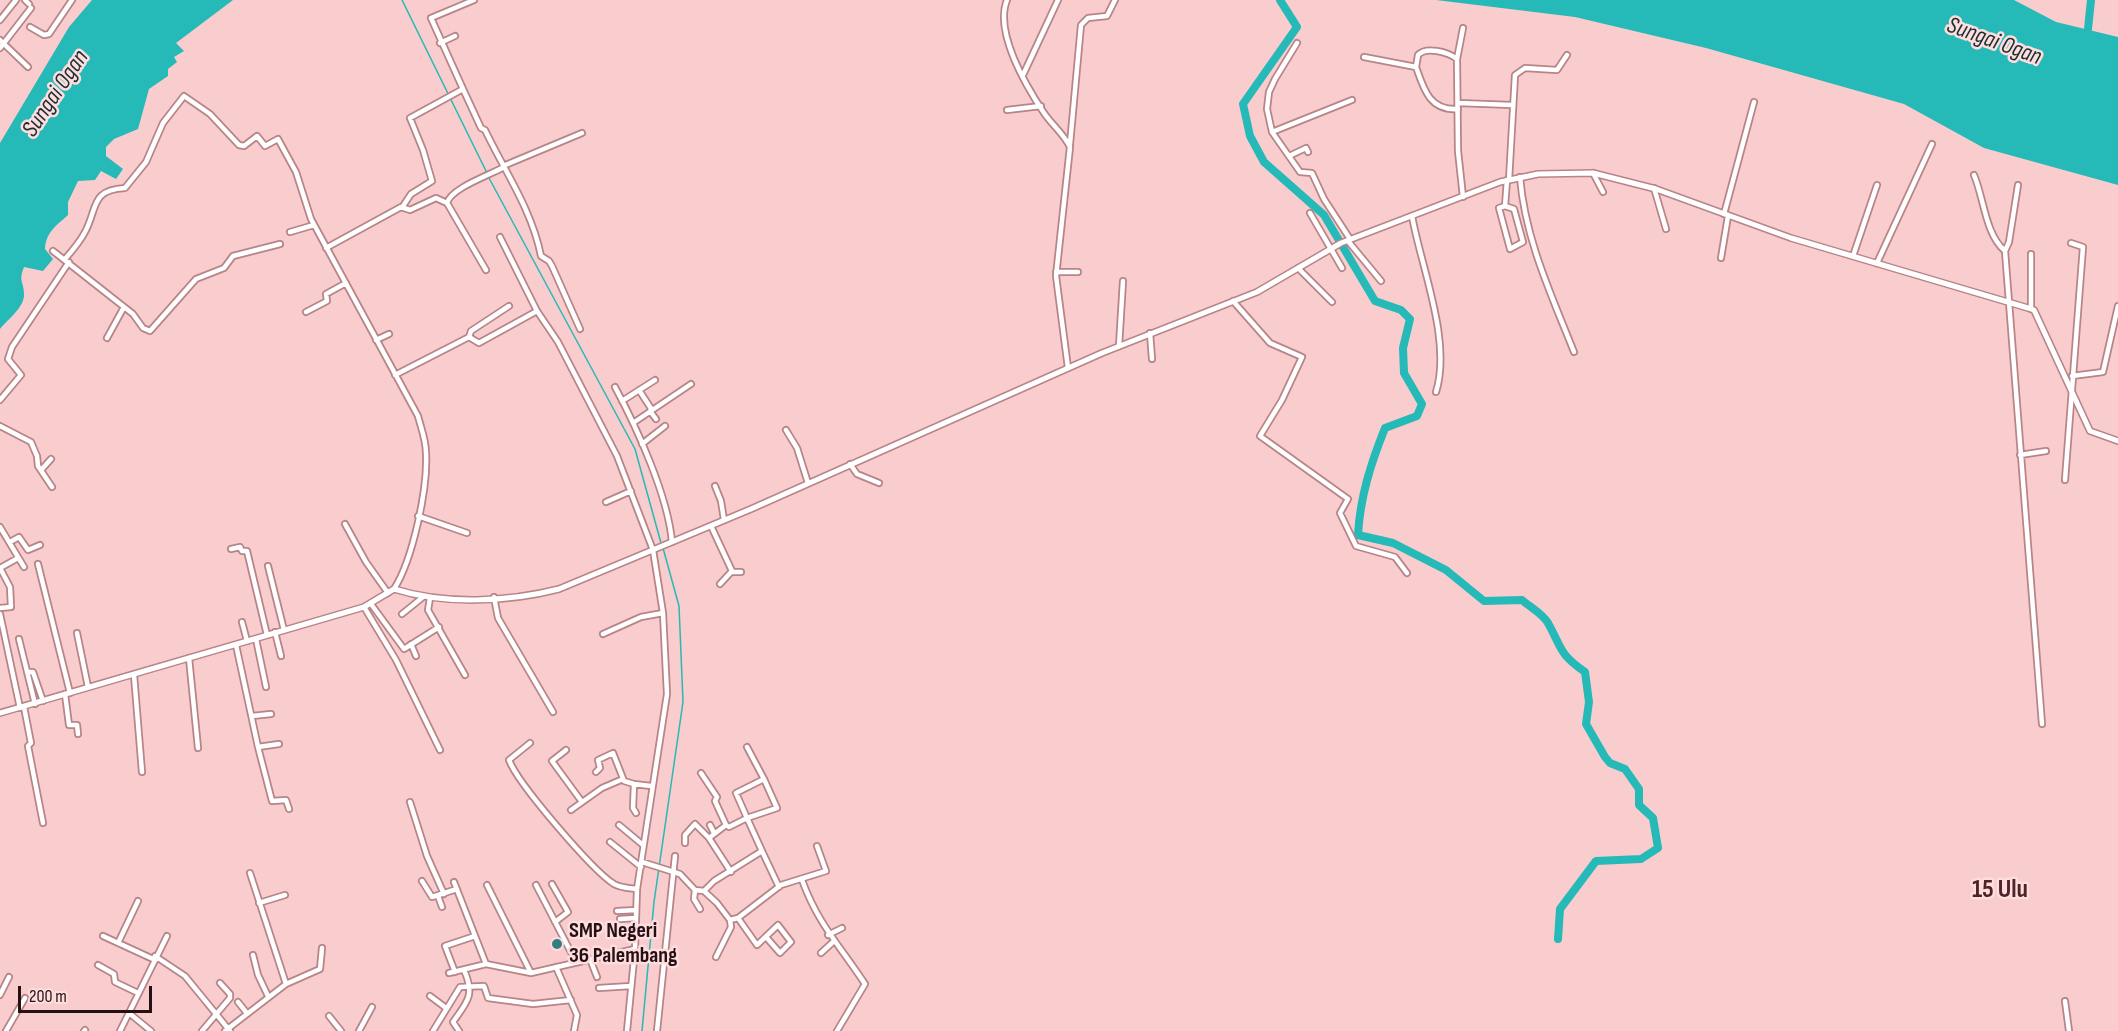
<!DOCTYPE html>
<style>
body{margin:0}
#map{position:relative;width:2118px;height:1031px;overflow:hidden;background:#f9ccce;font-family:"Sofia Sans Condensed",sans-serif}
canvas{display:block}
.scale{position:absolute;left:18px;top:986px;width:134px;height:27px;box-sizing:border-box;border:3px solid #241113;border-top:0;padding-left:8px;font-size:18px;line-height:21px;white-space:nowrap;color:#241113;-webkit-text-stroke:4px #ffdcde;paint-order:stroke}
</style>
<div id="map">
<canvas width="2118" height="1031"></canvas>
<div class="scale">200 m</div>
</div>
<script>
const context = document.querySelector('canvas').getContext('2d');
context.lineJoin = 'round';
function fillPath(path, color) { context.fillStyle = color; context.fill(path, 'evenodd'); }
function stroke(path, color, width, dash) { context.strokeStyle = color; context.lineWidth = width; context.lineCap = dash ? 'butt' : 'round'; context.setLineDash(dash || []); context.stroke(path); }
function drawText(font, color, halo, rows, align = 'center') {
  context.font = font + ' "Sofia Sans Condensed",sans-serif'; context.lineWidth = 5; context.setLineDash([]); context.textBaseline = 'middle'; context.strokeStyle = halo; context.fillStyle = color; for (const [text, x, y, turn = 0] of rows) {
    context.save(); context.translate(x, y); context.rotate((+turn || 0) * Math.PI / 180); context.textAlign = isNaN(turn) ? turn : align; if (halo) context.strokeText(text, 0, 0); context.fillText(text, 0, 0); context.restore();
  }
}
const water = new Path2D(`
 M92 0H233L176 43 184 51 174 57 177 62 168 69V76L149 89 138 129 114 139 106 147V156L123 169 116 179 101 171 95 180 78 181 68 202V215C56 226 46 232 45 249L53 259 43 271 24 267C18 282 24 281 24 294 25 307 7 320 0 329V143L69 27Z
 M1436 0H2014L2056 22 2118 37V185L1984 148 1904 104 1706 48 1575 17Z`);
const stream = new Path2D(`
 M402 0 487 173
 M489 178 635 449 661 543
 M642 1031 654 902 683 702 679 606 663 548`);
const river = new Path2D(`
 M1280 0 1297 27 1243 104 1250 136 1264 162 1324 215 1375 301 1401 310 1410 319 1403 348 1404 373 1422 404 1417 416 1385 428C1371 463 1360 497 1358 535L1393 543 1446 570 1484 601 1522 600C1530 607 1543 614 1548 623 1562 648 1558 653 1585 672L1589 702 1586 724 1605 757 1610 763 1625 769 1639 789V805L1653 818 1658 848 1641 859 1596 861 1560 909 1558 939
 M2088 29 2091 0`);
const minor = new Path2D(`
 M25 0 29 4
 M1007 0C994 32 1026 86 1044 113 1052 125 1064 134 1070 147L1056 276 1068 368
 M0 20 16 0
 M30 27 44 35 49 34 72 0
 M0 40 28 67
 M440 43 455 36
 M1297 43 1275 79 1269 92 1267 109 1272 132 1300 172 1312 173 1324 199 1350 239
 M0 48 31 8
 M1364 57 1416 67 1418 55C1426 46 1448 52 1457 59L1458 151 1463 197
 M1457 59 1463 28
 M1416 67C1424 90 1430 111 1458 109
 M1023 75 1058 0
 M463 89 481 128 485 130C505 172 532 210 541 256L549 261 552 266 580 329
 M1458 103 1512 105
 M1007 110 1041 106
 M1272 132 1352 100
 M1070 144 1081 25 1088 18 1107 16 1115 0
 M1289 156 1306 148 1308 152
 M503 166 582 133
 M1593 173 1603 192
 M1974 175C1984 198 1985 234 2005 251
 M1520 177C1525 239 1551 294 1574 352
 M1509 180 1515 75 1525 68 1557 70 1567 55
 M2018 185 2009 242 2005 251 2042 724
 M1654 188 1666 229
 M447 203C451 188 490 175 504 167
 M403 206 411 194 432 181 423 150 410 118 463 89 431 18 474 0
 M1505 206 1514 209 1523 242 1510 249 1499 208 1505 206 1507 180
 M1310 213 1342 268
 M1724 214 1754 102
 M1412 216C1421 267 1452 341 1436 392
 M290 232 314 225
 M1348 241 1381 281
 M326 248 401 207 410 210 436 198 447 203 486 270
 M53 251 133 314 143 328 150 331 196 279 224 268 233 256 280 244
 M2031 254V309
 M1853 256 1877 185
 M1721 258 1728 216
 M65 259C72 251 80 242 85 232 98 208 90 190 125 188L146 162 163 123 184 96 210 114 239 145 244 146 257 136 265 146 278 139 296 172 311 219 418 416C421 428 426 440 426 453 428 488 413 559 394 589
 M1877 263 1932 144
 M1298 268 1332 302
 M1056 272H1078
 M1233 301 1270 343 1302 357 1282 400 1260 436 1348 499 1340 513 1356 546 1395 557 1407 573
 M537 311 558 342 617 456 653 550 663 613 667 694 637 889 635 949 627 1031
 M306 312 327 301 326 294 346 283
 M1150 333 1152 359
 M469 337 471 331 509 306
 M107 338 124 307
 M376 340 389 334
 M1119 346 1123 281
 M395 375 469 337 479 343 537 311 500 237
 M2072 376 2103 372 2118 306
 M615 387C637 428 668 496 672 542
 M639 390 652 410
 M0 400 21 375 8 359 12 347 69 262
 M622 401 655 380
 M650 411 656 419
 M633 423 691 384
 M0 426 31 442 37 456 38 466 52 487
 M786 430 797 448 808 483
 M642 444 665 426
 M2020 455 2046 451
 M850 464 857 474 879 483
 M42 469 51 459
 M2065 480 2083 247 2071 243
 M715 486 721 501 724 520
 M606 502 631 491
 M418 516 467 533
 M345 524 366 562 388 593
 M711 526 732 571 720 584
 M0 527 24 567
 M10 542 19 537 28 550 40 545
 M231 549 240 547 242 551H247L267 635
 M38 564 70 693
 M268 566 284 630
 M0 568 10 587 11 607 0 608
 M0 568 18 558
 M732 572H741
 M494 597 498 618 553 712
 M430 598 428 610 465 675
 M371 604 404 649 439 627
 M364 607 396 660 440 750
 M0 614 20 708
 M402 614 423 597
 M242 622 247 641
 M275 632 281 656
 M77 633 88 687
 M603 634 641 617 663 613
 M19 639 35 704
 M256 639 266 687
 M411 644 416 656
 M236 645 258 747 279 744
 M189 658 198 748
 M27 672H33L43 701
 M134 675 142 772
 M65 694 69 725H77L78 734
 M24 707 31 743 28 746 43 823
 M252 716 271 714
 M530 743 509 760C518 784 593 871 614 884 621 888 629 888 637 889
 M258 747 272 801 286 800 289 809
 M747 747 764 779
 M566 750 552 761 582 802
 M596 772 600 768 598 760 613 753 624 781 634 784
 M701 773 717 797 715 801 726 825
 M410 802 427 856 444 894
 M571 810 602 788 623 779
 M636 813 633 808 634 784 651 786
 M619 825 643 845
 M710 825 714 833
 M610 842 641 867
 M685 843V835L695 824 709 838 731 872
 M762 851 779 887
 M642 862 680 874 695 890 704 891 717 903 730 920 738 918 757 945 778 925 791 942 780 953 766 937
 M802 880C818 924 840 946 865 984L837 1031
 M422 881 432 897 457 889
 M454 882 486 964 531 973 635 949
 M552 884 568 912 555 922
 M487 885 531 973
 M536 885 576 962
 M695 890 694 899 700 909
 M704 891 714 881 762 851 747 818 777 808 764 779 736 793 747 818 729 827 726 825 709 838
 M438 896 442 907
 M259 903 285 895
 M617 911 636 910
 M738 918 781 885 826 871 817 846
 M620 919 636 918
 M828 935 842 928
 M103 936 153 959
 M118 943 138 901
 M821 953 833 942
 M253 955 258 975 268 996
 M155 956 185 976 230 1031
 M716 957 731 927 730 920
 M590 959 597 977
 M98 965 114 974 115 982 138 993
 M556 967 577 1015 574 1031
 M455 972 445 946 475 936
 M449 973 486 964
 M286 984 320 969 322 948
 M599 988 631 986
 M0 995 9 977
 M430 996 446 1008
 M2065 1001 2069 1031
 M238 1002 246 1012
 M129 1013 151 1031
 M329 1016 341 1031
 M6 1031 25 998
 M84 1031 85 1030
 M120 1031 167 936
 M202 1031 230 998V994L220 983
 M225 1031 286 984 250 873
 M359 1031 372 1007
 M433 1031 460 987 484 986 488 998 533 1004 571 1000
 M459 1031 453 1022C468 1001 475 995 464 970
 M657 1031 675 856`);
const tertiary = new Path2D(`
 M0 713 364 607 394 589C445 605 508 602 559 589L751 509 1102 353 1257 292 1341 243 1500 182 1538 174 1593 173 1656 189 1791 238 2028 308 2034 310 2090 431 2118 441`);
const markers = [
 [557,944,6,"#377f7f"]
];
const poiNames = [
 ["SMP Negeri",569,931],
 ["36 Palembang",569,956]
];
const waterNames = [
 ["Sungai Ogan",1994,42,20],
 ["Sungai Ogan",56,94,-56]
];
const quarterNames = [
 ["15 Ulu",2000,890]
];
fillPath(water, '#25b9b8');
stroke(stream, '#25b9b8', 1.5);
stroke(river, '#25b9b8', 8);
stroke(minor, '#b78487', 8);
stroke(tertiary, '#b78487', 8);
stroke(minor, '#fff', 4.5);
stroke(tertiary, '#fff', 5);
for (const [x, y, r, color] of markers) { const dot = new Path2D(); dot.arc(x, y, r, 0, 2 * Math.PI); context.fillStyle = color; context.fill(dot); stroke(dot, '#ffdcde', 2); }
drawText('bold 22px', '#241113', '#ffdcde', poiNames, 'left');
drawText('italic 24px', '#193030', '#ffdcde', waterNames);
drawText('bold 26px', '#4e2428', '#ffdcde', quarterNames);
</script>
